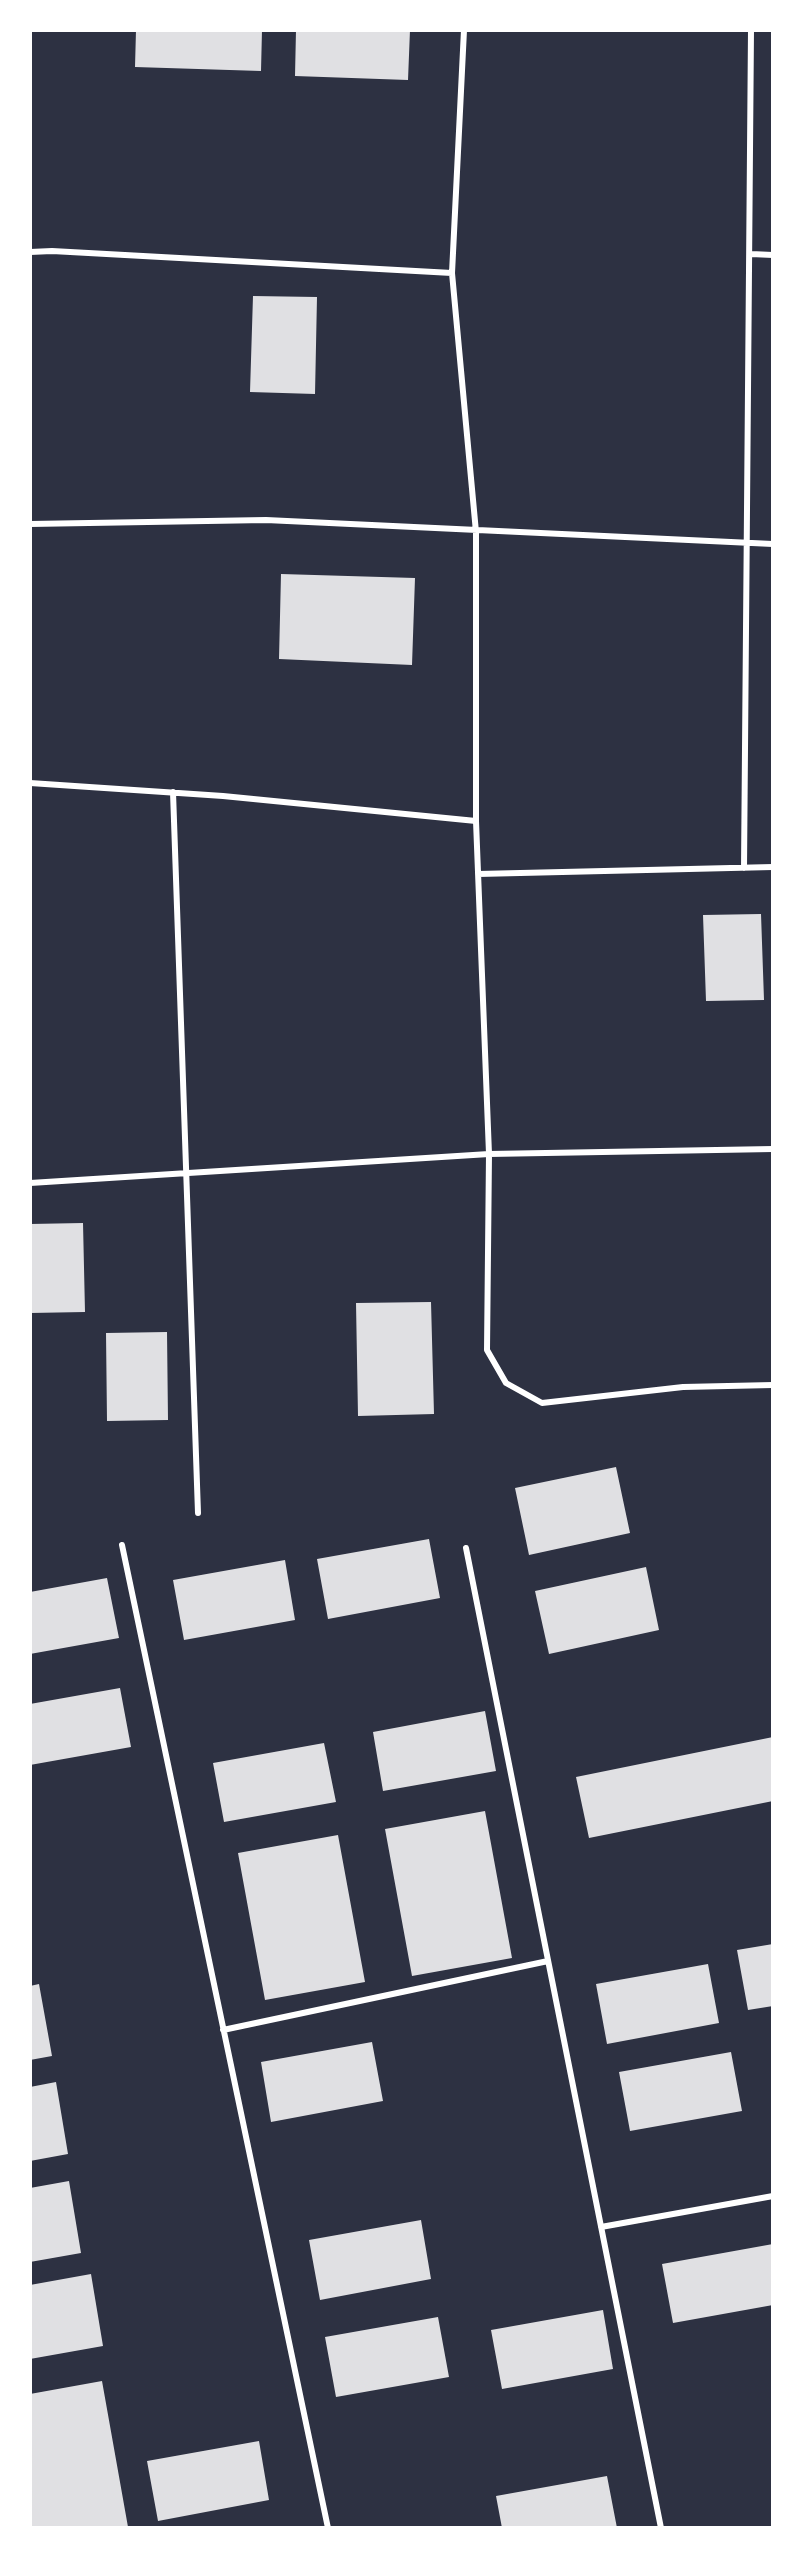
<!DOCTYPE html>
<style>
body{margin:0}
#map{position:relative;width:803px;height:2558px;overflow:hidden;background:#2d3142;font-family:Manrope,sans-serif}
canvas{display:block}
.frame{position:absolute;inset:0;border:32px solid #fff;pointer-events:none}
</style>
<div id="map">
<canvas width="803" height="2558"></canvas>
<div class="frame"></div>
</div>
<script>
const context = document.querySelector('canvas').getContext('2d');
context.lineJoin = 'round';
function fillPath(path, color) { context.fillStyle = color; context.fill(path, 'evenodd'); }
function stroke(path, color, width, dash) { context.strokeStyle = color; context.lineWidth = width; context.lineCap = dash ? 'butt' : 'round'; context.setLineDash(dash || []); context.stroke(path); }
const building = new Path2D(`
 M136 30H262L261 71 135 67Z
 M296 30H410L408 80 295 76Z
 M253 296 317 297 315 394 250 392Z
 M281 574 415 578 412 665 279 659Z
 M761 914 764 1000 706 1001 703 915Z
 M83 1223 85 1312 30 1313V1224Z
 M431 1302 434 1414 358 1416 356 1303Z
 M167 1332 168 1420 107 1421 106 1333Z
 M616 1467 630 1533 529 1555 515 1488Z
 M429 1539 440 1598 328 1619 317 1559Z
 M285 1560 295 1620 184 1640 173 1580Z
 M646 1567 659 1630 549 1654 535 1591Z
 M107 1578 119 1638 30 1654V1592Z
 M120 1688 131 1747 30 1765V1704Z
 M485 1711 496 1771 383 1791 373 1732Z
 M773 1737V1801L589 1838 576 1777Z
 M324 1743 336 1802 224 1822 213 1763Z
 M485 1811 512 1958 412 1976 385 1829Z
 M338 1835 365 1982 265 2000 238 1853Z
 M773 1944V2006L748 2010 737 1950Z
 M708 1964 719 2023 607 2044 596 1984Z
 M39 1984 52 2056 30 2060V1986Z
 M372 2042 383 2101 271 2122 261 2062Z
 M731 2052 742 2111 630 2131 619 2072Z
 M56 2082 68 2154 30 2161V2087Z
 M69 2181 81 2253 30 2262V2188Z
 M421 2220 431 2279 320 2300 309 2240Z
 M773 2244V2305L673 2323 662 2264Z
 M91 2274 103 2346 30 2359V2285Z
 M603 2310 613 2369 502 2389 491 2330Z
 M438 2317 449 2377 336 2397 325 2337Z
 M102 2381 128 2527 30 2528V2394Z
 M259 2441 269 2500 158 2521 147 2461Z
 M607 2476 617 2528H502L496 2496Z`);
const minor = new Path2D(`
 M464 30 452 273 476 532V821L489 1154 487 1350 506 1383 542 1403 683 1387 773 1385
 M30 252 52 251 452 273
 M751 254 773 255
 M30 524 266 520 773 544
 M30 783 223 796 476 821
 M173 792 198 1513
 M744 868 751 30
 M478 874 773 867
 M30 1183 489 1154 773 1149
 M122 1545 328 2528
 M466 1548 661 2528
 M223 2030 548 1961
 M601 2227 773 2196`);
fillPath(building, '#e0e0e3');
stroke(minor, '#fff', 6);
</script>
